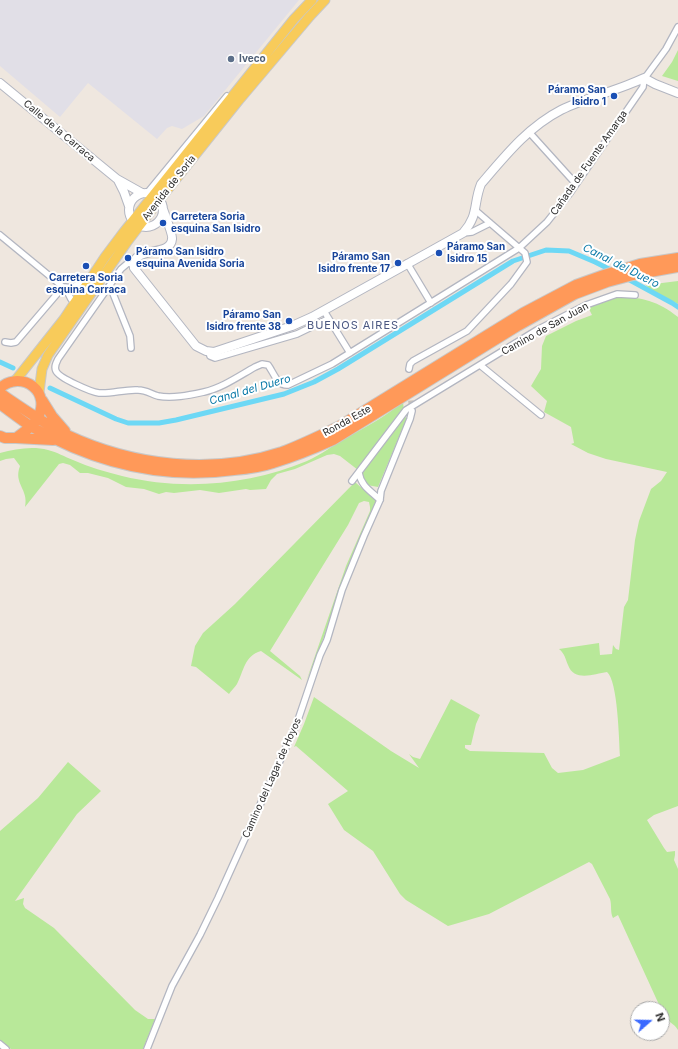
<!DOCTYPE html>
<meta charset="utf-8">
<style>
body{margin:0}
#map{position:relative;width:678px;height:1049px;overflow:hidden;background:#efe7df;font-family:Inter,sans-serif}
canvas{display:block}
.north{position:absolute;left:630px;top:1001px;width:40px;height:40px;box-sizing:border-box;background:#fff;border:1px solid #ababab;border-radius:50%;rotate:70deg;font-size:11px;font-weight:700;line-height:16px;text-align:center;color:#2d2d2d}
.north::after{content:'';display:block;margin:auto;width:14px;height:18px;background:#3b6aff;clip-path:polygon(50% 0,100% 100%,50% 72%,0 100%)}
</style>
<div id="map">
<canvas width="678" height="1049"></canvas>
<div class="north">N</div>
</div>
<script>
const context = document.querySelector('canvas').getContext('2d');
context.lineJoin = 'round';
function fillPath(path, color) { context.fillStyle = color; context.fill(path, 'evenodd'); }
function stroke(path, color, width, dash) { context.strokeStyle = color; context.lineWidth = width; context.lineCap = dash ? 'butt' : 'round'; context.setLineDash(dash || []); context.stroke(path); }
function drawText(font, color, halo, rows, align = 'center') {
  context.font = font + ' Inter,sans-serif'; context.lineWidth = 4; context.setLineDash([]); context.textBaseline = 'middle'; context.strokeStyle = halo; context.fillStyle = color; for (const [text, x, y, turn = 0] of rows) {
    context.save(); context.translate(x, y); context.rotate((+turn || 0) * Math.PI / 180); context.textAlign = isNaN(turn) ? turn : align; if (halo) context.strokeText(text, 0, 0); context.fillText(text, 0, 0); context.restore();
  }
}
const industrial = new Path2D(`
 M0 0H299L204 116 182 129 172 126 167 128 157 139 88 83 60 117 0 66Z`);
const green = new Path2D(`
 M678 50V81L662 76 672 62Z
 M678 281V304L650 290 646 285Z
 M619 296C643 298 658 301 678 317V806L654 815 647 820 664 848 667 852 675 851V855L674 860 678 869V1030C673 1021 663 1022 662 1009H661L618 915 613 918C610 912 612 906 610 899L592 864 589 862 489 914 448 926 406 900 400 894 373 851 344 830 328 804 348 791 296 746 294 747 304 724 314 697 391 751 419 768 409 754 413 757 420 759 451 699 480 715 476 724 471 745H465V748L470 751 544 753 552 768 558 773 583 770 620 756C619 741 618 681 607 672 594 674 574 682 568 665 565 658 565 654 559 649L599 643 600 655 612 654 613 645 616 649 619 650 624 607 628 600 635 540 639 521 651 489 661 481 667 472 606 459 588 453 571 444 574 443 571 427 544 412 547 401 531 386 541 369 542 346 546 336 576 321 592 315 588 307Z
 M403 402 404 411 358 470 340 456 334 454 327 455 295 469 277 474 271 480 266 489 250 490 246 489 219 493 200 490 174 493 166 492 159 494 144 489 126 487 108 478 88 473H80L70 465 63 463 59 464 25 507C29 489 13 484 20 466L14 458 6 459 0 461V453C16 449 32 446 48 450 57 452 65 457 73 460 89 467 106 472 122 476 183 491 250 485 307 461 321 455 333 445 346 438 366 427 386 416 403 402Z
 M403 416 407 418 378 487 367 485 361 476 362 473Z
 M355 482 376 501V503L342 584 322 642 306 682 346 566 370 511V507L369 502 364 501 359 503 348 525 270 651 300 676 302 680 261 651C244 656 244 671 237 684 235 687 231 691 229 694L196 667 191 666 195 646 203 633 235 604Z
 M68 762 101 791 77 814 15 901 24 898 23 904 25 908 54 928 135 1010 148 1019H155L143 1049H11L0 1040V831L38 798Z`);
const canal = new Path2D(`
 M626 278 672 303 678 307
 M0 362 13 368
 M50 388 116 419 128 423H159L176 420 284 394 314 382 338 369 513 261 546 250 569 251 595 262 613 271`);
const streetTunnel = new Path2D(`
 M410 392 412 411`);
const street = new Path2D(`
 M529 132 576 184
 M148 192 227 96
 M463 233 472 232 490 223
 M0 235 63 287 67 291 71 299
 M407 263 431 303
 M134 264 128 263 121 269 58 359C56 363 54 367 56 371 59 378 91 392 99 393 112 394 125 389 138 390 146 390 151 394 158 396 172 399 190 395 204 392 222 388 239 376 255 367L262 364 268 365C274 373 277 386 288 385L332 364 519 248 547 222 570 193 643 87 644 78 647 75 666 49 678 27
 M110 286 130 336 131 348
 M65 287 72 288 82 281
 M324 311 350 353
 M5 342 11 343 16 342 63 287
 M209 351 210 356 215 358 222 356 297 334 328 319
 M480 365 541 415
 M409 369 410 364 413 361 467 331 511 284 527 262 525 253 475 210
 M359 473C361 486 371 491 380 500
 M352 481 406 410 419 402 537 330 586 305 617 294 635 295
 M0 1044 6 1049
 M147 1049 172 986 200 935 218 898 297 723 320 655 327 640 342 590 364 536 380 500 381 491 410 419 412 411`);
const secondary = new Path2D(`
 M0 83 117 179 142 193
 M118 180 124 192 129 206
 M129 210a17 17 0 1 1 34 0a17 17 0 1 1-34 0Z
 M163 209C165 215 173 235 172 239 171 258 130 245 134 268L196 346 206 351 214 352 292 326 312 317 463 233C479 215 473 204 481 184 505 156 528 127 561 110 587 97 617 91 644 78L655 84 678 93`);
const primary = new Path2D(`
 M15 381 64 319 105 257 123 233 294 19 312 0
 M39 392 42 369 48 355 127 242 160 199 239 100 310 16 325 0`);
const highway = new Path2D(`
 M0 388C22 369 53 392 37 419 32 427 24 432 16 438
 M0 393C22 408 43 423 67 435 133 466 212 475 282 452 301 445 319 436 338 427L523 313 576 285 604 275 640 264 678 258
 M42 400 52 416 65 431
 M0 404C11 412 21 420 32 427 95 463 161 480 234 470 247 469 261 467 273 463 293 457 313 449 333 440L516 327 575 294 607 282 633 275 678 267
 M0 436 5 438H16L53 440`);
const markers = [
 [231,59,4,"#5c6f8a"],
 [614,96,4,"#1a4fb4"],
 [163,223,4,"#1a4fb4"],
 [439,253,4,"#1a4fb4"],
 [128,258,4,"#1a4fb4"],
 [398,263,4,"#1a4fb4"],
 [86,266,4,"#1a4fb4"],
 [289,321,4,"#1a4fb4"]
];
const serviceNames = [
 ["Iveco",239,59]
];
const transitNames = [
 ["Páramo San",606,90],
 ["Isidro 1",606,102],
 ["Carretera Soria",171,217,"left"],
 ["esquina San Isidro",171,229,"left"],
 ["Páramo San",447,247,"left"],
 ["Isidro 15",447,259,"left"],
 ["Páramo San Isidro",136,252,"left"],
 ["esquina Avenida Soria",136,264,"left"],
 ["Páramo San",390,257],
 ["Isidro frente 17",390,269],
 ["Carretera Soria",86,278,"center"],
 ["esquina Carraca",86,290,"center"],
 ["Páramo San",281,315],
 ["Isidro frente 38",281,327]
];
const streetNames = [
 ["Calle de la Carraca",59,131,40],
 ["Cañada de Fuente Amarga",589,163,-55],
 ["Avenida de Soria",169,188,-52],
 ["Camino de San Juan",545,329,-29],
 ["Ronda Este",347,421,-29],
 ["Camino del Lagar de Hoyos",272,778,-66]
];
const waterNames = [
 ["Canal del Duero",621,266,27],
 ["Canal del Duero",250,390,-16]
];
const neighbourhoodNames = [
 ["BUENOS AIRES",353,326]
];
fillPath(industrial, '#e1dfe7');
fillPath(green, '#b8e899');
stroke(canal, '#6dd8f5', 5);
stroke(streetTunnel, '#c8c2bb', 5.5, [5.5, 3]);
stroke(street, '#b3b6c1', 8);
stroke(secondary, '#b3b6c1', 10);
stroke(primary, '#c8c8c8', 11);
stroke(highway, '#c8c8c8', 12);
stroke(street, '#fff', 5.5);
stroke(secondary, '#fff', 8);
stroke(primary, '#f8cb5a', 9);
stroke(highway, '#ff9959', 10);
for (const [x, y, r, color] of markers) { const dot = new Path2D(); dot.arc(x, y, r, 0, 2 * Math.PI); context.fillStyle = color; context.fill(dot); stroke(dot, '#fff', 1.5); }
drawText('bold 10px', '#4e5e75', '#fff', serviceNames, 'left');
drawText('bold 10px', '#164399', '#fff', transitNames, 'right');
drawText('10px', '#2d2d2d', '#fff', streetNames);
drawText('italic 11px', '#0778a7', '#fff', waterNames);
context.letterSpacing = '1px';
drawText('11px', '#4a5781', '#fff', neighbourhoodNames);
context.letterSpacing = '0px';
</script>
